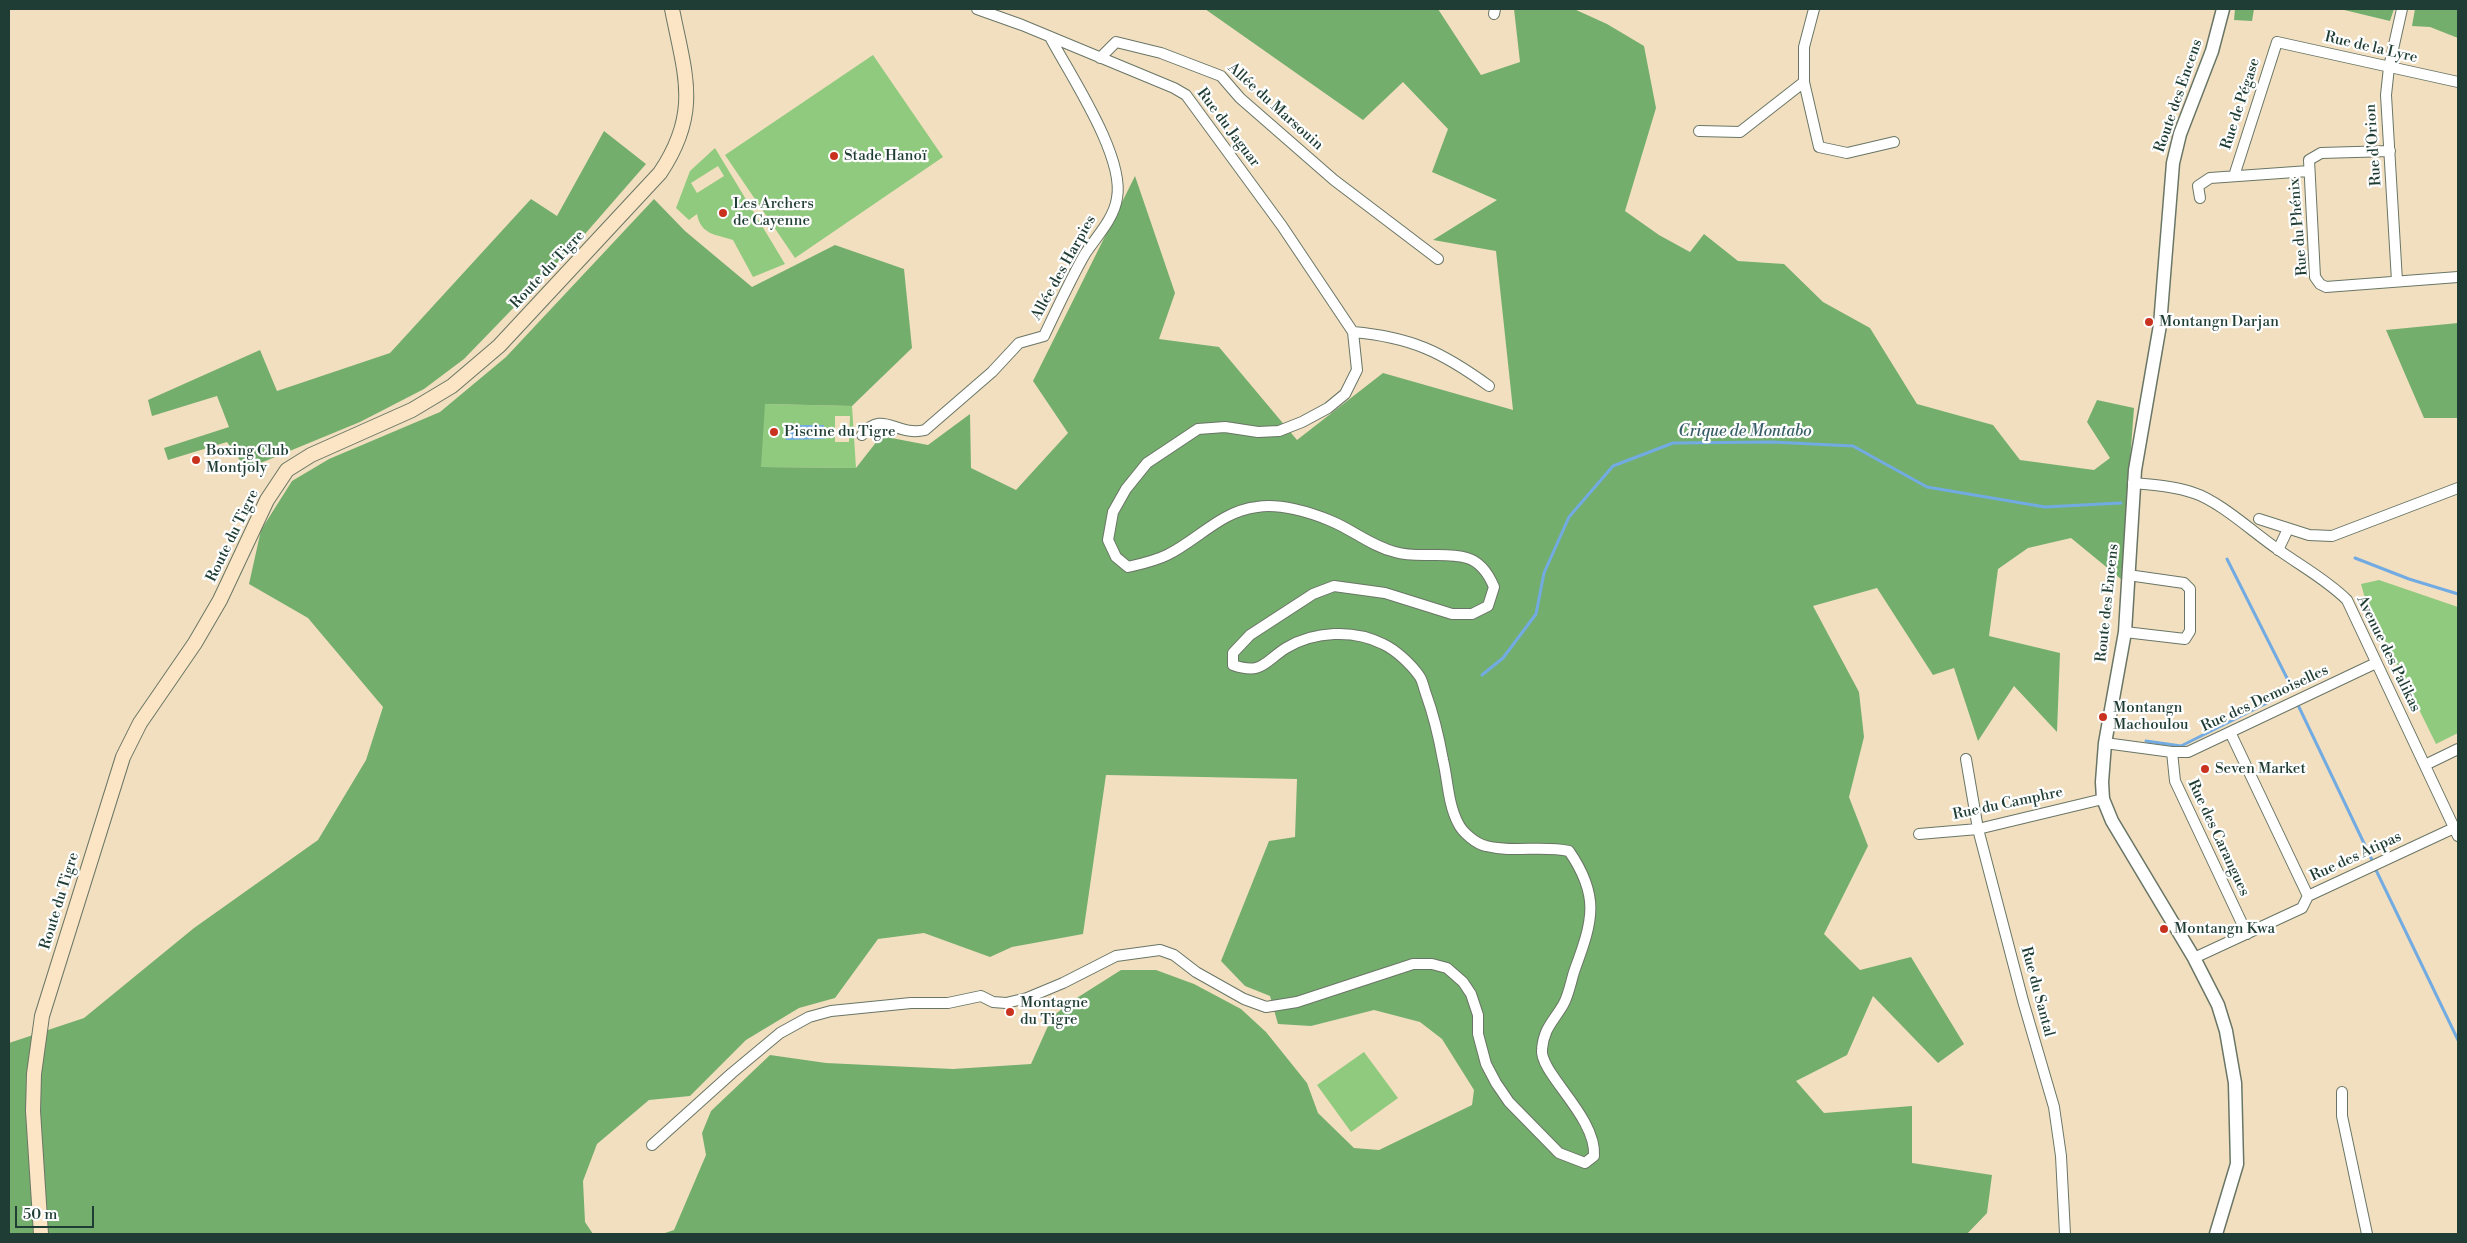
<!DOCTYPE html>
<meta charset="utf-8">
<style>
body{margin:0}
#map{position:relative;width:2467px;height:1243px;overflow:hidden;background:#f2dfc0;font-family:"Libre Bodoni",serif}
canvas{display:block}
.frame{position:absolute;inset:0;border:10px solid #1f3d34;pointer-events:none}
.scale{position:absolute;left:15px;top:1206px;width:79px;height:22px;box-sizing:border-box;border:2px solid #1f3d34;border-top:0;padding-left:6px;font-size:15px;line-height:18px;white-space:nowrap;color:#1f3d34;-webkit-text-stroke:4px #fff;paint-order:stroke}
</style>
<div id="map">
<canvas width="2467" height="1243"></canvas>
<div class="frame"></div>
<div class="scale">50 m</div>
</div>
<script>
const context = document.querySelector('canvas').getContext('2d');
context.lineJoin = 'round';
function fillPath(path, color) { context.fillStyle = color; context.fill(path, 'evenodd'); }
function stroke(path, color, width, dash) { context.strokeStyle = color; context.lineWidth = width; context.lineCap = dash ? 'butt' : 'round'; context.setLineDash(dash || []); context.stroke(path); }
function drawText(font, color, halo, rows, align = 'center') {
  context.font = font + ' "Libre Bodoni",serif'; context.lineWidth = 4.5; context.setLineDash([]); context.textBaseline = 'middle'; context.strokeStyle = halo; context.fillStyle = color; for (const [text, x, y, turn = 0] of rows) {
    context.save(); context.translate(x, y); context.rotate((+turn || 0) * Math.PI / 180); context.textAlign = isNaN(turn) ? turn : align; if (halo) context.strokeText(text, 0, 0); context.fillText(text, 0, 0); context.restore();
  }
}
const green = new Path2D(`
 M873 55 943 157 795 258 725 155Z
 M715 148 785 264 753 277 733 240C715 234 701 235 697 214L689 220 676 208 690 171ZM718 166 724 176 697 193 691 183Z
 M764 404 852 406 856 468 760 467ZM835 416H850L849 442H835Z
 M2379 580 2458 607V733L2436 744 2366 602 2361 584Z
 M1364 1052 1398 1098 1351 1132 1317 1085Z`);
const forest = new Path2D(`
 M1205 9H1438L1481 75 1520 62 1514 9H1574L1607 24 1644 46 1656 108 1625 211 1659 235 1690 252 1704 234 1738 261 1784 264 1823 302 1870 328 1917 404 1993 425 2020 460 2094 470 2110 458 2087 422 2097 400 2134 408 2121 579 2071 538 2028 548 1998 569 1989 636 2060 653 2057 732 2014 686 1978 741 1954 668 1933 675 1877 588 1813 606 1859 692 1864 737 1849 797 1868 846 1824 934 1860 970 1911 957 1964 1044 1938 1063 1873 996 1847 1055 1796 1081 1824 1113 1912 1106V1163L1992 1175 1987 1213 1967 1234H662L674 1230 706 1155 702 1133 711 1111 770 1055 826 1063 953 1069 1031 1064 1052 1017 1072 1001 1121 970H1156L1194 984 1241 1009 1266 1032 1307 1083 1318 1113 1354 1148 1379 1150 1472 1105 1474 1090 1442 1039 1420 1022 1374 1010 1311 1026 1278 1024 1270 996 1245 986 1221 961 1269 841 1295 837 1297 779 1106 775 1083 934 1012 947 990 957 924 933 878 939 835 998 799 1008 746 1040 690 1096 649 1100 597 1144 583 1181 585 1222 593 1234H9V1043L84 1018 194 928 318 840 366 760 383 707 308 618 249 584 261 530 292 481 329 459 440 412 506 357 654 199 685 231 752 287 835 245 904 269 912 348 852 406 765 404 761 467 856 468 881 436 928 445 970 414 971 468 1016 490 1068 433 1033 381 1135 176 1175 293 1159 339 1219 347 1297 440 1383 373 1513 410 1496 251 1433 240 1497 200 1432 172 1448 129 1403 82 1363 120Z
 M2235 9H2254L2252 21 2234 20Z
 M2340 9H2394L2390 21Z
 M2415 9H2458V38L2430 27 2412 26Z
 M604 131 646 164 585 234 464 359 424 389 360 422 246 469 227 442 168 460 164 448 229 427 217 396 152 416 148 400 260 350 277 391 390 353 531 199 557 216Z
 M2458 323V418H2424L2386 330Z`);
const water = new Path2D(`
 M785 425H824L825 439 786 440Z`);
const stream = new Path2D(`
 M2355 558 2409 579 2458 594
 M1482 675 1503 658 1536 614 1544 573 1569 517 1613 466 1673 443 1772 442 1853 446 1927 487 2045 507 2121 503
 M2298 705 2372 860
 M2146 741 2181 746 2293 690 2227 559
 M2375 868 2458 1040`);
const minor = new Path2D(`
 M1494 14 1495 9
 M1100 58 1116 42 1161 53 1221 76 1240 98 1334 180 1438 259
 M1804 82 1819 147 1847 153 1894 142
 M1699 131 1740 132 1804 82V47L1814 9
 M2390 151 2321 153 2309 160 2315 277 2320 284 2326 287 2458 277
 M2234 176 2277 42 2458 82
 M2200 198 2198 186 2210 178 2309 171
 M2397 281 2386 95 2389 67 2402 9
 M1353 332C1411 337 1442 352 1489 386
 M862 435C883 409 896 437 925 430L992 372 1019 343 1044 336C1057 309 1070 280 1085 254 1096 237 1114 219 1117 198 1125 156 1070 75 1050 37
 M2133 483C2154 485 2174 486 2194 493 2219 501 2253 532 2276 548 2299 565 2326 579 2347 600L2458 836
 M2259 519 2309 535 2332 536 2458 488
 M2278 550 2288 529
 M2125 632 2185 639 2190 631V589L2184 583 2128 575
 M2230 732 2308 896
 M2105 743 2172 752H2188L2376 663
 M2172 752 2175 781 2247 934
 M1966 759 1978 829 2023 1001 2054 1107 2061 1156 2065 1234
 M2425 765 2458 749
 M1919 834 1978 829 2103 799
 M2194 958 2302 908 2308 896 2454 828
 M2342 1092V1116L2367 1234
 M652 1145 732 1073 780 1033 809 1017 831 1011 911 1003H948L981 996 993 1002 1006 1003 1027 998 1063 983 1116 956 1160 950 1174 955 1196 972 1244 999 1266 1007 1297 1002 1413 964H1432L1447 968 1463 982 1471 994 1478 1015V1034L1486 1064 1496 1083 1509 1102 1559 1153 1585 1163 1594 1156C1597 1117 1539 1073 1542 1049 1544 1028 1553 1022 1563 1005 1569 995 1571 980 1575 969 1593 920 1600 896 1569 851 1542 845 1513 853 1486 846 1476 844 1462 832 1458 823 1448 804 1448 781 1443 760 1439 738 1434 716 1426 694 1424 689 1423 682 1420 677 1412 665 1396 650 1383 644 1354 629 1314 631 1286 648 1264 662 1262 675 1233 665V653L1250 635 1313 594 1334 586 1385 593 1452 614H1472L1488 606 1494 587C1489 575 1481 562 1467 558 1444 551 1418 559 1395 552 1371 546 1353 530 1331 521 1310 512 1279 503 1257 507 1221 511 1198 540 1167 555 1155 561 1141 564 1128 567L1116 557 1108 540 1113 512 1126 489 1147 463 1198 429 1225 427 1258 432 1279 431 1302 422 1328 408 1345 394 1357 370 1353 332 1282 226 1186 95 1174 88 1022 25 977 9`);
const tertiary = new Path2D(`
 M2216 1234 2237 1164 2235 1083 2226 1031 2218 1005 2194 958 2112 821 2103 799 2102 782 2105 743 2125 632 2135 470 2160 325 2173 163 2180 134 2212 51 2223 9`);
const secondary = new Path2D(`
 M41 1234 33 1111 34 1074 42 1016 123 757 140 723 195 643 220 600 267 500 287 470 311 455 412 410 452 386 499 346 660 173C701 112 685 75 672 9`);
const markers = [
 [834,156,5,"#c8321e"],
 [723,213,5,"#c8321e"],
 [2149,322,5,"#c8321e"],
 [774,432,5,"#c8321e"],
 [196,460,5,"#c8321e"],
 [2103,717,5,"#c8321e"],
 [2205,769,5,"#c8321e"],
 [2164,929,5,"#c8321e"],
 [1010,1012,5,"#c8321e"]
];
const streetNames = [
 ["Rue de la Lyre",2371,48,13],
 ["Route des Encens",2179,96,-71],
 ["Rue de Pégase",2241,104,-72],
 ["Allée du Marsouin",1275,107,42],
 ["Rue du Jaguar",1228,128,53],
 ["Rue d'Orion",2374,145,-94],
 ["Rue du Phénix",2299,227,-95],
 ["Allée des Harpies",1064,268,-61],
 ["Route du Tigre",548,270,-47],
 ["Route du Tigre",233,536,-64],
 ["Route des Encens",2108,603,-84],
 ["Avenue des Palikas",2388,654,64],
 ["Rue des Demoiselles",2265,699,-25],
 ["Rue du Camphre",2008,804,-12],
 ["Rue des Carangues",2218,838,65],
 ["Rue des Atipas",2356,857,-25],
 ["Route du Tigre",60,901,-73],
 ["Rue du Santal",2037,992,75]
];
const poiNames = [
 ["Stade Hanoï",844,156],
 ["Les Archers",733,204],
 ["de Cayenne",733,221],
 ["Montangn Darjan",2159,322],
 ["Piscine du Tigre",784,432],
 ["Boxing Club",206,451],
 ["Montjoly",206,468],
 ["Montangn",2113,708],
 ["Machoulou",2113,725],
 ["Seven Market",2215,769],
 ["Montangn Kwa",2174,929],
 ["Montagne",1020,1003],
 ["du Tigre",1020,1020]
];
const waterNames = [
 ["Crique de Montabo",1745,432]
];
fillPath(green, '#90ca7e');
fillPath(forest, '#74ae6d');
fillPath(water, '#72abe2');
stroke(stream, '#72abe2', 3);
stroke(minor, '#697665', 12);
stroke(tertiary, '#697665', 15);
stroke(secondary, '#697665', 16);
stroke(minor, '#fff', 10);
stroke(tertiary, '#fff', 12);
stroke(secondary, '#fce5c4', 14);
for (const [x, y, r, color] of markers) { const dot = new Path2D(); dot.arc(x, y, r, 0, 2 * Math.PI); context.fillStyle = color; context.fill(dot); stroke(dot, '#fff', 2); }
drawText('15px', '#1f3d34', '#fff', streetNames);
drawText('15px', '#1f3d34', '#fff', poiNames, 'left');
drawText('italic 16px', '#385e68', '#fff', waterNames);
</script>
